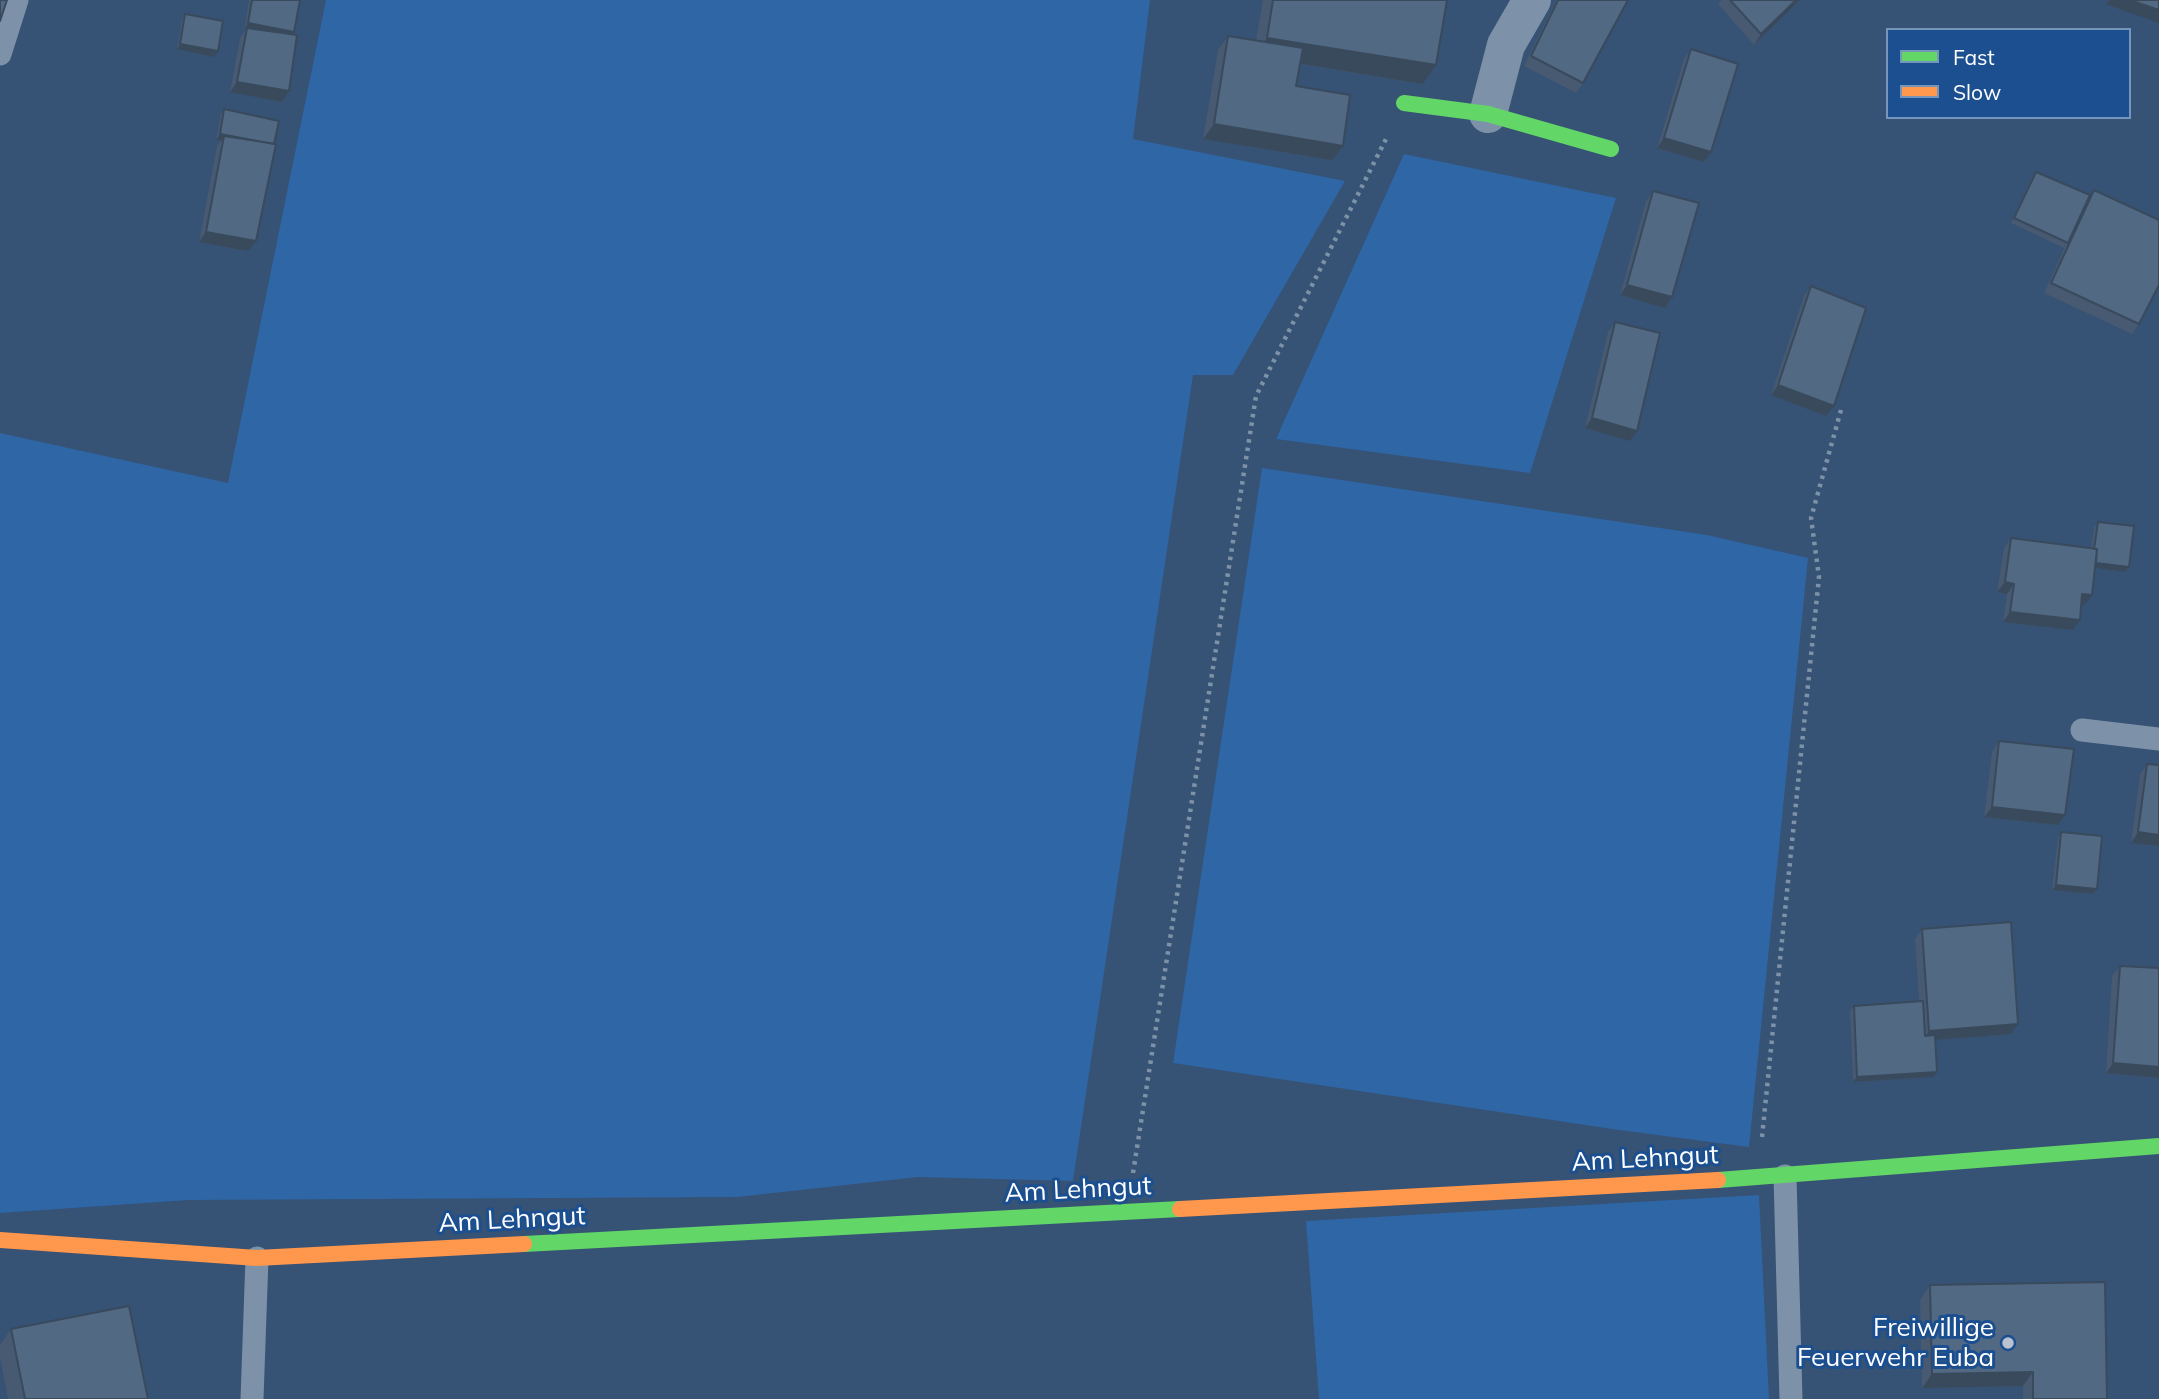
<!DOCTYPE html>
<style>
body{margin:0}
#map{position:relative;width:2159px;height:1399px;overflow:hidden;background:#365274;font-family:Mulish,sans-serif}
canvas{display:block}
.legend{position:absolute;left:1886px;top:28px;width:245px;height:91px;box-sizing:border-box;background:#1b4f8f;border:2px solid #7695bc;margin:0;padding:9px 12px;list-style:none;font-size:21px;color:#fff}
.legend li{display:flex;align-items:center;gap:14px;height:35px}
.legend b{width:35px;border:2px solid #7695bc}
</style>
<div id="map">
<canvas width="2159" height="1399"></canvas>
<ul class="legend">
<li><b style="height:9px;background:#63d668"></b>Fast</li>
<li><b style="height:9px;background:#ff974d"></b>Slow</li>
</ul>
</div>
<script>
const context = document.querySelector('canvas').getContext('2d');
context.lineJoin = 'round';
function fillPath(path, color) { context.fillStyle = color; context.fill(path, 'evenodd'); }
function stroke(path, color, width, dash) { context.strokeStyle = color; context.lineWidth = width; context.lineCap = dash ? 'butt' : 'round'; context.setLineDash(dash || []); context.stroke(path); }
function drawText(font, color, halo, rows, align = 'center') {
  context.font = font + ' Mulish,sans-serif'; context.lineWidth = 6; context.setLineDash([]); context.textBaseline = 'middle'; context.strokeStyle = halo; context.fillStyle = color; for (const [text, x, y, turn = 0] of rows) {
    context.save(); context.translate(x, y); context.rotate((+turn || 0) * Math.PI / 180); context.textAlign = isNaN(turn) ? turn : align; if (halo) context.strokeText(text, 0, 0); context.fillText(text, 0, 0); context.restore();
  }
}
const green = new Path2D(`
 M326 0H1150L1133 139 1345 181 1233 375H1193L1073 1181 918 1177 737 1197 189 1200 0 1213V433L228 483Z
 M1404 154 1616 198 1530 473 1276 439Z
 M1262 468 1707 535 1808 558 1749 1147 1619 1130 1173 1063Z
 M1759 1195 1769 1399H1319L1306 1221Z`);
const path = new Path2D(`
 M1762 1137 1819 577 1811 518 1841 410
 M1133 1173 1256 396 1387 137`);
const lane = new Path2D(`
 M0 54 17 0
 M2082 730 2159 739
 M1785 1176 1791 1399
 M252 1399 257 1258`);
const street = new Path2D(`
 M1488 114 1506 45 1532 0`);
const fast = new Path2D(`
 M1404 103 1488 114 1611 149
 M1718 1180 2159 1146
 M524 1244 1180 1209`);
const slow = new Path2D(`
 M1180 1209 1718 1180
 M0 1240 257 1258 524 1244`);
const wall = new Path2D(`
 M249 0H300L293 35 289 91 282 102 230 92 240 38 246 29 245 28Z
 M1263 0H1447L1436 65 1423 84 1300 64 1296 86 1343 146 1332 160 1203 139 1218 50 1228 36 1256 40Z
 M1556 0H1628L1583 83 1576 93 1524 66Z
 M1721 0H1800L1754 45 1718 4Z
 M185 14 214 57 177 49 182 19Z
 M1691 49 1711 152 1704 162 1657 148 1684 59Z
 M224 109 248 251 199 242 217 146 221 141 216 140 221 114Z
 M2036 172 2090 195 2094 190 2139 324 2132 334 2044 293 2065 247 2064 248 2011 223 2032 177Z
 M1653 191 1665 308 1620 295 1646 201Z
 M1811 286 1826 416 1771 395 1804 296Z
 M1615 322 1630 441 1585 428 1608 332Z
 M2098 522 2129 567 2125 572 2095 568 2085 605 2081 604 2073 630 2003 622 2007 594 1997 592 2004 548 2011 538 2091 548 2094 527Z
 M1999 741 2065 815 2058 825 1984 817 1992 752Z
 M2147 764 2159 765V846L2131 843 2140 774Z
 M2061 832 2097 889 2093 894 2052 890 2058 837Z
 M1922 929 2011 1034 1935 1040 1937 1072 1933 1077 1853 1082 1850 1011 1854 1006 1919 1001 1915 939Z
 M2120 966 2159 968V1078L2106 1073 2112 976Z
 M1930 1285 2107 1399H2023V1386L1922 1388 1920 1300Z
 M11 1329 148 1399H8L0 1357V1345Z`);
const shadedWall = new Path2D(`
 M1796 0H1800L1754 45 1761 34Z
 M2109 0H2130L2159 10V23L2106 4Z
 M248 23 294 32 291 37 245 28Z
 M1267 38 1436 65 1423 84 1254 56Z
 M180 44 218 51 214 57 177 49Z
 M237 82 289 91 282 102 230 92Z
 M1214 124 1343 146 1332 160 1203 139Z
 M220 134 224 136 221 141 216 140Z
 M1664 138 1711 152 1704 162 1657 148Z
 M206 232 256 241 248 251 199 242Z
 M1627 285 1672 297 1665 308 1620 295Z
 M1778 385 1834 406 1826 416 1771 395Z
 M1592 418 1637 431 1630 441 1585 428Z
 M2092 562 2129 567 2125 572 2089 567Z
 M2005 582 2014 584 2007 594 1997 592Z
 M2082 594 2092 595 2085 605 2075 604Z
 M2010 612 2080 620 2073 630 2003 622Z
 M1992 807 2065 815 2058 825 1984 817Z
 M2138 832 2159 835V846L2131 843Z
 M2056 885 2097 889 2093 894 2052 890Z
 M2018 1024 2011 1034 1922 1041 1929 1031Z
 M2113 1063 2159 1067V1078L2106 1073Z
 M1937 1072 1933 1077 1853 1082 1857 1077Z
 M2033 1372 2023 1386 1922 1388 1932 1374Z`);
const building = new Path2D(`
 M0 0H7L0 21Z
 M252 0H300L294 32 248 23Z
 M1273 0H1447L1436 65 1267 38Z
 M1558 0H1628L1583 83 1531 56Z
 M1730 0H1796L1761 34Z
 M2130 0H2159V10Z
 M185 14 223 21 218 51 180 44Z
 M247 28 297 35 289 91 237 82Z
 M1228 36 1303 48 1296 86 1350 95 1343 146 1214 124Z
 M1691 49 1738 64 1711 152 1664 138Z
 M224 109 279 121 274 144 220 134Z
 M224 136 276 144 256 241 206 232Z
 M2036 172 2090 195 2068 243 2014 218Z
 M2094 190 2159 220V285L2139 324 2051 283Z
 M1653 191 1699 203 1672 297 1627 285Z
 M1811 286 1866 308 1834 406 1778 385Z
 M1615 322 1660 333 1637 431 1592 418Z
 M2098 522 2134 526 2129 567 2096 563 2097 549H2094Z
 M2011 538 2097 549 2092 595 2082 594 2080 620 2010 612 2014 584 2005 582Z
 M1999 741 2074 749 2065 815 1992 807Z
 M2147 764 2159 765V835L2138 832Z
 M2061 832 2102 836 2097 889 2056 885Z
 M2011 922 2018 1024 1929 1031 1922 929Z
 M2120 966 2159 968V1067L2113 1063Z
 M1923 1001 1925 1036 1935 1035 1937 1072 1857 1077 1854 1006Z
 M2105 1282 2107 1399H2033V1372L1932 1374 1930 1285Z
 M129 1306 148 1399H25L11 1329Z`);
const markers = [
 [2008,1343,7,"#b9c2ce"]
];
const streetNames = [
 ["Am Lehngut",1645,1159,-3],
 ["Am Lehngut",1078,1190,-3],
 ["Am Lehngut",512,1220,-3]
];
const poiNames = [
 ["Freiwillige",1994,1328],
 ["Feuerwehr Euba",1994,1358]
];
fillPath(green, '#2f66a5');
stroke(path, '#7d92a8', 4.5, [3.5, 5]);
stroke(lane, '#7d92a8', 23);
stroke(street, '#7d92a8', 38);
stroke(fast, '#63d668', 16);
stroke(slow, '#ff974d', 16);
fillPath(wall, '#475a72');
fillPath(shadedWall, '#394a5c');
fillPath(building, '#526984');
stroke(building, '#394a5c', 2);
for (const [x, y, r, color] of markers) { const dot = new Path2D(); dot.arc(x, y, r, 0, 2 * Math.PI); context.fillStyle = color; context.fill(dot); stroke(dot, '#1b4f8f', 2.5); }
drawText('26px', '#fff', '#1b4f8f', streetNames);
drawText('26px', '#fff', '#1b4f8f', poiNames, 'right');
</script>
